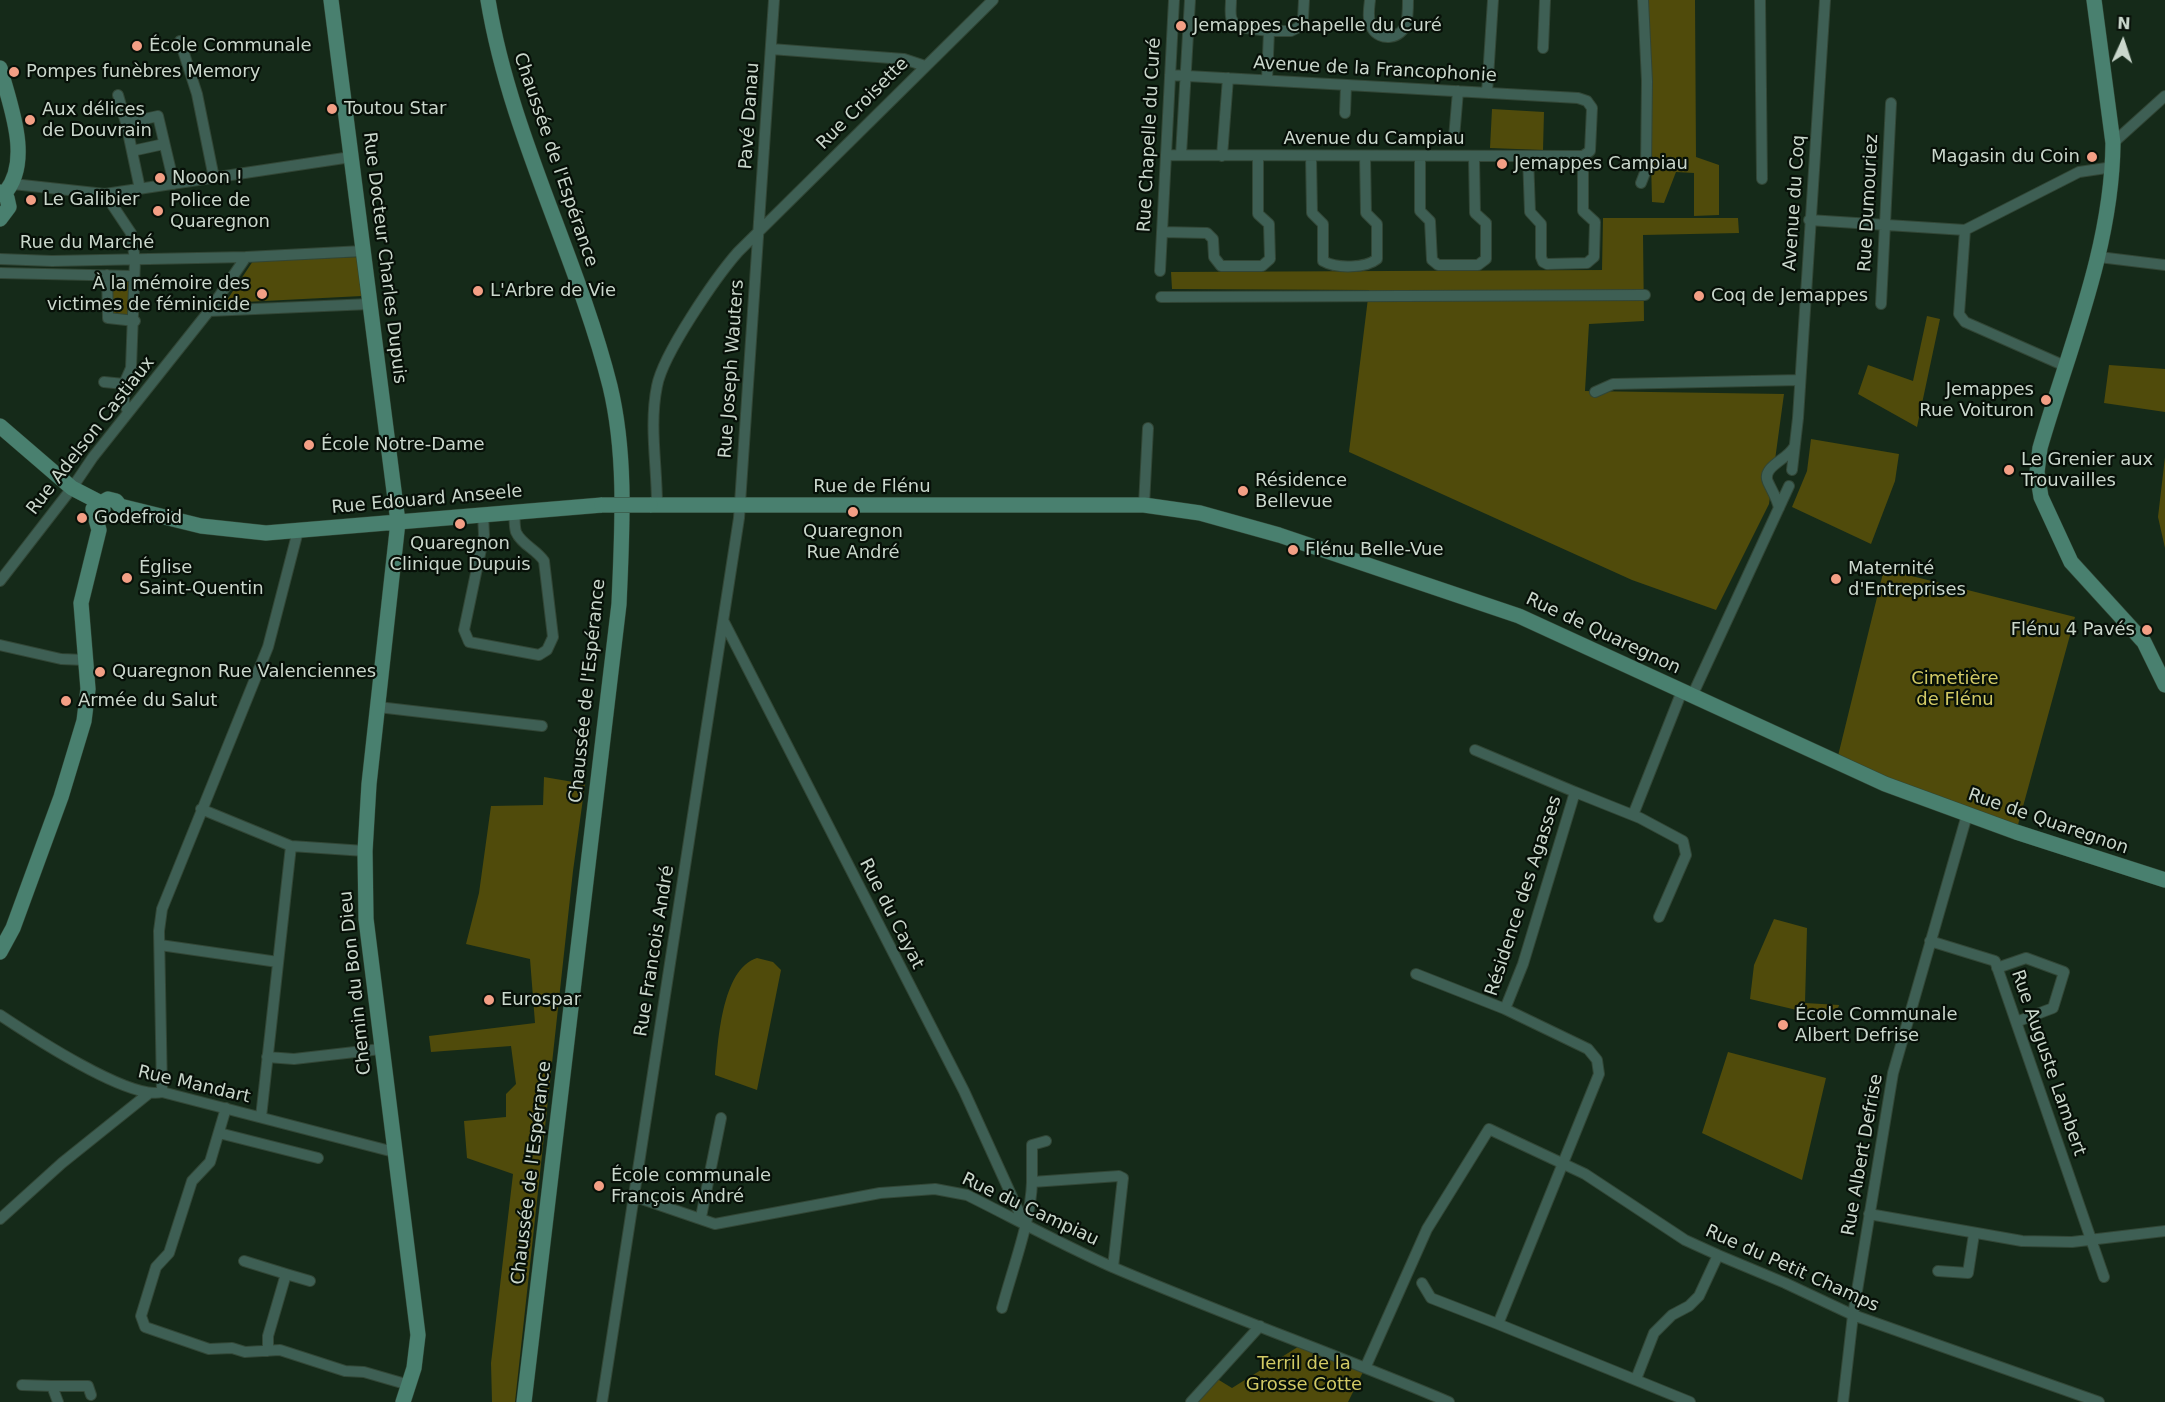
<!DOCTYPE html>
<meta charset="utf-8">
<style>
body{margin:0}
#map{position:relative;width:2165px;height:1402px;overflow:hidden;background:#152a19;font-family:"DejaVu Sans",sans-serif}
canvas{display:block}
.north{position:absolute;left:2093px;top:12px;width:60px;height:60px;-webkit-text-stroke:4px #071008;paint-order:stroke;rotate:3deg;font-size:16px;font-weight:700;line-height:24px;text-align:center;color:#cad7cc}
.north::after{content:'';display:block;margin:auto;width:21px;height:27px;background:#cad7cc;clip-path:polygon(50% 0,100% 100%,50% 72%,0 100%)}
</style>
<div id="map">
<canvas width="2165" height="1402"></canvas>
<div class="north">N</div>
</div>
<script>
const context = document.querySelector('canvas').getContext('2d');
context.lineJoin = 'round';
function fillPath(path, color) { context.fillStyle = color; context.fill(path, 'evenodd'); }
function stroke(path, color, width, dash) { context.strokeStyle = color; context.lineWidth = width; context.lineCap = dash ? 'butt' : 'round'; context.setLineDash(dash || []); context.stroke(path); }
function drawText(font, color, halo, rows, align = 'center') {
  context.font = font + ' "DejaVu Sans",sans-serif'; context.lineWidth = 4.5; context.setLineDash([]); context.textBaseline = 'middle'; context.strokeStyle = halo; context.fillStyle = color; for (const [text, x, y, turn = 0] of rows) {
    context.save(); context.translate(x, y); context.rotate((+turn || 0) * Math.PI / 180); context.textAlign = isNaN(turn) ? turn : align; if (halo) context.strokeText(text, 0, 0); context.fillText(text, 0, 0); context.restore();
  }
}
const green = new Path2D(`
 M1647 0H1695L1696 157 1719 165V215L1694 216V173L1676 172 1664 203 1652 202Z
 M1492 109 1544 112 1543 150 1490 148Z
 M1603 218H1738L1739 233 1643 235 1644 321 1589 324 1585 391 1784 394 1769 504 1716 610 1632 580 1349 452 1369 290 1172 289 1171 272 1602 270Z
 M357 257 362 296 225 303 253 261Z
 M112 280 130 282V316L113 318 110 283Z
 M1927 316 1940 319 1917 427 1858 394 1868 365 1913 381Z
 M2109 365 2165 369V412L2104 403Z
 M1811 439 1899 454 1895 481 1871 544 1792 507 1807 471Z
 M2165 457V548L2158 517Z
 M1884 569 2075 617 2016 832 1836 764Z
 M544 777 585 784 573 871 515 1402H492L491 1363 513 1174 467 1158 464 1121 506 1117V1094L516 1084 511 1046 431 1052 429 1036 535 1023 530 959 466 944 479 893 491 806 543 805Z
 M1774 919 1807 928 1805 1003 1839 1005 1835 1019 1750 999 1754 965Z
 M757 958 773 962 781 970 757 1090 715 1075C718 1044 721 969 757 958Z
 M1728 1052 1826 1078 1802 1180 1702 1133Z
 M1301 1345 1366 1366 1348 1402H1191L1214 1377 1232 1388Z`);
const street = new Path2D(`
 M1231 0C1231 11 1228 20 1238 27L1269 31H1291L1299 27 1303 19 1304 0
 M1370 0C1369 9 1367 20 1372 28 1380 42 1401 39 1406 24 1408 17 1408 8 1408 0
 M1760 0 1762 179
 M180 41 197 94 214 178
 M1543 48 1545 0
 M771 49 904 59 925 66
 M1170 75 1578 98 1587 101 1592 108 1590 151 1583 156
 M1267 80 1269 31
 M1487 93 1493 0
 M118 95 126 123
 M1345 113 1346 85
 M1454 138 1458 91
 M2113 143 2165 96
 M132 151 164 144
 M1166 155 1583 156
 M1181 155 1190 0
 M1222 156 1228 78
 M1311 156 1312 213 1323 224V261C1337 269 1366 268 1377 259V224L1366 213 1365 156
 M1420 156V211L1430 221 1432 260 1438 265H1478L1486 259V223L1475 213 1474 156
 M1528 156 1530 212 1541 224V257L1543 262 1547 264 1587 263 1594 257 1595 222 1583 211V156
 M1641 183 1646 170 1647 81 1643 0
 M13 184 105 194 351 157
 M140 189 126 123 158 116 174 184
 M1809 220 1965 230 2079 172 2113 167
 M1965 230 1959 314 1965 322 2065 366
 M1162 232 1207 233 1213 239 1214 257 1221 266H1262L1270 259 1269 224 1258 214V156
 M363 251 246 257 209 311 370 304
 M2099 257 2165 265
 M0 259 52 261 246 257
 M1160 271 1174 0
 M0 273 134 276
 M107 275 108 318 135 321
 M1161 297 1645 295
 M1881 304 1891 103
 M104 382 124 384 131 368 135 260 131 233 105 194
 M124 384V402L128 412
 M1595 392 1613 384 1800 380
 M1792 470 1798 418 1825 0
 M657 505C657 465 649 425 657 386 663 354 716 277 738 252L993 0
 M1144 505 1148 428
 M1779 508C1777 498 1772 491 1768 482 1761 467 1787 460 1794 447
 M483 514 484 535 464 630 469 642 539 655 547 650 553 637 544 561C537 550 521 544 516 532 514 526 515 517 514 511
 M0 581 72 488 93 457 209 311
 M724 622 964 1091 1024 1223
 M0 645 61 659 85 660
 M1692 696 1789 486
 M378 707 542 726
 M1475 750 1575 792
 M201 809 291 846 365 851
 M1633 815 1682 691
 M1659 917 1686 855 1683 841 1640 818 1575 792 1523 964 1505 1009 1588 1049 1597 1060 1599 1074 1498 1324 1690 1402
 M1930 941 1995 961 2104 1277
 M160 945 278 962
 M1997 968 2026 958 2064 972 2053 1008 2016 1022
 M1416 974 1505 1009
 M0 1015C30 1035 130 1101 162 1092L394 1152
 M267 1057 294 1059 381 1049
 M162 1092 159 931 162 909 268 647 298 531
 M226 1108 210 1162 192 1181 169 1253 156 1267 141 1316 145 1327 209 1349 232 1348 245 1352 280 1350 345 1371 364 1372 409 1385
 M261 1117 291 846
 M219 1133 318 1158
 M1032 1182V1145L1046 1141
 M633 1196 715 1224 880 1193 935 1189 967 1195C1015 1219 1061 1244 1110 1266 1222 1314 1337 1355 1449 1402
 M1869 1214 2022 1241 2072 1242 2165 1231
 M701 1217 721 1118
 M0 1219 62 1163 148 1094
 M244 1261 286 1274 268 1336V1351
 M1938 1271 1968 1273 1974 1234
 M286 1274 310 1281
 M1422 1283 1431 1298 1498 1324
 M1002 1308C1012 1270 1031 1221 1032 1182L1119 1176 1123 1178 1113 1267
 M1366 1366 1427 1229 1489 1129 1585 1174 1685 1240 1718 1255 1785 1283 1853 1315 2099 1402
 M1636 1379 1654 1333 1672 1315 1689 1306 1699 1296 1718 1255
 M22 1385 52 1386 58 1402
 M52 1386H88L91 1395
 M602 1402 739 518 774 0
 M1191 1402 1260 1326
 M1843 1402 1853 1315 1893 1073 1967 815`);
const secondary = new Path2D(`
 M331 0 398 522 369 784 365 851 366 919 418 1335 414 1368 403 1402
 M488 0C510 134 577 255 610 386 627 457 622 531 619 604L524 1402
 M2094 0 2113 143C2112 248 2069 348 2040 448L2037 472 2041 497 2071 562 2144 642 2165 685
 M0 68C10 105 33 162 4 194
 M0 192 7 198 9 207 0 219
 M0 426 72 488 101 503 103 510
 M101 503 108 499 116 501 120 506 201 526 266 533 602 505
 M650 505H1144L1200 513 1279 535 1519 616 1885 784 2016 832 2165 880
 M0 952 13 928 61 797 84 721 88 689 81 603 99 530 93 509`);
const secondaryBridge = new Path2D(`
 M602 505H650`);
const markers = [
 [1181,26,6,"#f39f85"],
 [137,46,6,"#f39f85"],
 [14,72,6,"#f39f85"],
 [332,109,6,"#f39f85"],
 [30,120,6,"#f39f85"],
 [2092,157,6,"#f39f85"],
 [1502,164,6,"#f39f85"],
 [160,178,6,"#f39f85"],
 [31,200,6,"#f39f85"],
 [158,211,6,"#f39f85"],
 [478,291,6,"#f39f85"],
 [262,294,6,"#f39f85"],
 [1699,296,6,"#f39f85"],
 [2046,400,6,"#f39f85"],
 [309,445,6,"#f39f85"],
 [2009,470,6,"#f39f85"],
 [1243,491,6,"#f39f85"],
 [853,512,6,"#f39f85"],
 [82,518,6,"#f39f85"],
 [460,524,6,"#f39f85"],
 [1293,550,6,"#f39f85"],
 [127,578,6,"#f39f85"],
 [1836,579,6,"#f39f85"],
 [2147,630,6,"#f39f85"],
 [100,672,6,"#f39f85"],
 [66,701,6,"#f39f85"],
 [489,1000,6,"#f39f85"],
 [1783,1025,6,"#f39f85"],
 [599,1186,6,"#f39f85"]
];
const poiNames = [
 ["Jemappes Chapelle du Curé",1193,26],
 ["École Communale",149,46],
 ["Pompes funèbres Memory",26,72],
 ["Toutou Star",344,109],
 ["Aux délices",42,110],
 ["de Douvrain",42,131],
 ["Magasin du Coin",2080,157,"right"],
 ["Jemappes Campiau",1514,164],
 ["Nooon !",172,178],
 ["Le Galibier",43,200],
 ["Police de",170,201],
 ["Quaregnon",170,222],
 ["À la mémoire des",250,284,"right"],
 ["victimes de féminicide",250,305,"right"],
 ["L'Arbre de Vie",490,291],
 ["Coq de Jemappes",1711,296],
 ["Jemappes",2034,390,"right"],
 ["Rue Voituron",2034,411,"right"],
 ["École Notre-Dame",321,445],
 ["Le Grenier aux",2021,460],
 ["Trouvailles",2021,481],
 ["Résidence",1255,481],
 ["Bellevue",1255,502],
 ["Godefroid",94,518],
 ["Quaregnon",853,532,"center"],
 ["Rue André",853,553,"center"],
 ["Quaregnon",460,544,"center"],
 ["Clinique Dupuis",460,565,"center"],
 ["Flénu Belle-Vue",1305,550],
 ["Église",139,568],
 ["Saint-Quentin",139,589],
 ["Maternité",1848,569],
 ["d'Entreprises",1848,590],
 ["Flénu 4 Pavés",2135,630,"right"],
 ["Quaregnon Rue Valenciennes",112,672],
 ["Armée du Salut",78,701],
 ["Eurospar",501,1000],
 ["École Communale",1795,1015],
 ["Albert Defrise",1795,1036],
 ["École communale",611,1176],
 ["François André",611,1197]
];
const streetNames = [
 ["Avenue de la Francophonie",1375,70,3],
 ["Rue Croisette",863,104,-45],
 ["Pavé Danau",750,116,-86],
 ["Rue Chapelle du Curé",1150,135,-87],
 ["Avenue du Campiau",1374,139],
 ["Chaussée de l'Espérance",555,160,71],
 ["Avenue du Coq",1795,203,-86],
 ["Rue Dumouriez",1869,203,-87],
 ["Rue du Marché",87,243],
 ["Rue Docteur Charles Dupuis",384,258,83],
 ["Rue Joseph Wauters",732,369,-86],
 ["Rue Adelson Castiaux",91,436,-52],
 ["Rue de Flénu",872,487],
 ["Rue Edouard Anseele",427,500,-5],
 ["Rue de Quaregnon",1603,634,25],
 ["Chaussée de l'Espérance",588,691,-84],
 ["Rue de Quaregnon",2048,822,19],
 ["Résidence des Agasses",1524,896,-72],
 ["Rue du Cayat",891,914,63],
 ["Rue Francois André",655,951,-81],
 ["Chemin du Bon Dieu",356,983,-96],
 ["Rue Auguste Lambert",2048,1063,71],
 ["Rue Mandart",194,1085,13],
 ["Rue Albert Defrise",1863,1155,-80],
 ["Chaussée de l'Espérance",532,1173,-83],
 ["Rue du Campiau",1030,1210,25],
 ["Rue du Petit Champs",1792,1269,24]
];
const parkNames = [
 ["Cimetière",1955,679],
 ["de Flénu",1955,700],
 ["Terril de la",1304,1364],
 ["Grosse Cotte",1304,1385]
];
fillPath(green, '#504b0b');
stroke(street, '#324636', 12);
stroke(secondary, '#324636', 16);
stroke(street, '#3e5f54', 10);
stroke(secondary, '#49806f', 15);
stroke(secondaryBridge, '#324636', 16, []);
stroke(secondaryBridge, '#49806f', 15);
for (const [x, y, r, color] of markers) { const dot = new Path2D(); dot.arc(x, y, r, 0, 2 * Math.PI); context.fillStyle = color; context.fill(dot); stroke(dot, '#071008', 2); }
drawText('18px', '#cad7cc', '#071008', poiNames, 'left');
drawText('18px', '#cad7cc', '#071008', streetNames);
drawText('18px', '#d2ca65', '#071008', parkNames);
</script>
